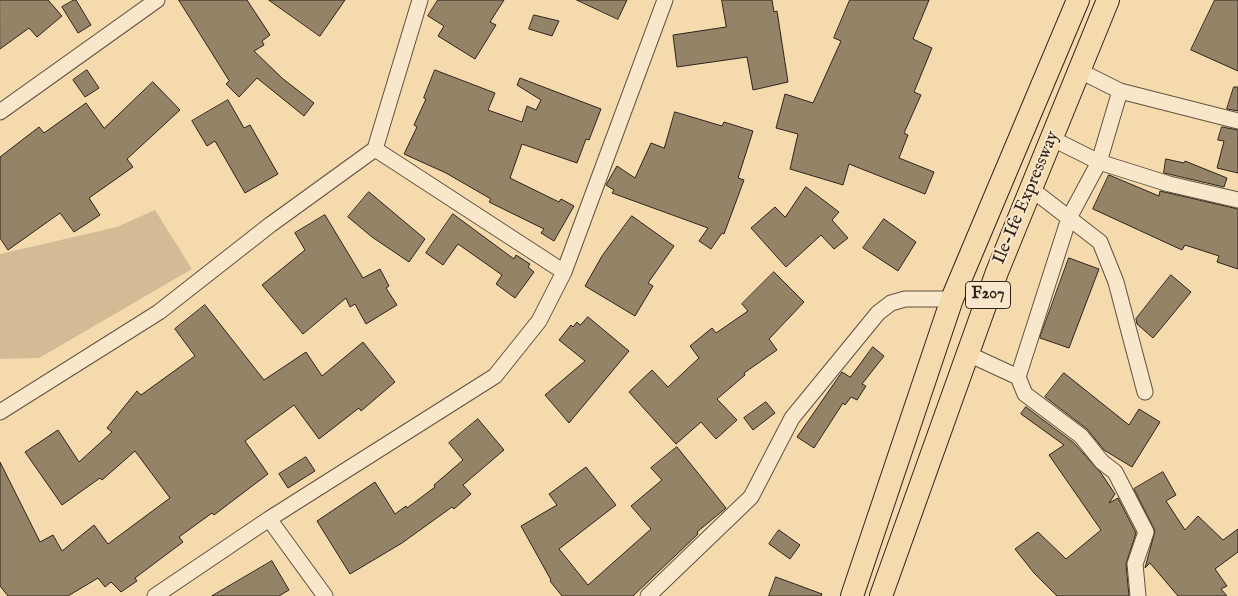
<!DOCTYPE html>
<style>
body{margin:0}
canvas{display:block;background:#f4daad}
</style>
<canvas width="1238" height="596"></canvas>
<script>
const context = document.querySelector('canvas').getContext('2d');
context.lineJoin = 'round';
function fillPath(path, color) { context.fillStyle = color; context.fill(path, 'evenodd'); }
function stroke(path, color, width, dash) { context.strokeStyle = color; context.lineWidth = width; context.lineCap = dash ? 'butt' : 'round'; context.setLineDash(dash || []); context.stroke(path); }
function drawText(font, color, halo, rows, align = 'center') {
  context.font = font + ' "IM FELL English",serif'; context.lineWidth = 4; context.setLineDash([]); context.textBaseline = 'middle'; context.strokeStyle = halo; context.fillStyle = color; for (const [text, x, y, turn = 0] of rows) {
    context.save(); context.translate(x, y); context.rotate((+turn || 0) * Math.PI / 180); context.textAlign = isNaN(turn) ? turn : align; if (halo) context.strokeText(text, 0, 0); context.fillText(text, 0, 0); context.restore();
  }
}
const green = new Path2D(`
 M155 210 192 269 39 358 0 359V254L117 227Z`);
const building = new Path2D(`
 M0 0H48L62 16 37 37 29 28 0 49Z
 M74 0H76L91 25 78 33 62 7Z
 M179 0H247L270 35 262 41 264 45 254 51 282 78 314 103 304 116 257 78 239 97 226 84 229 81Z
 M269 0H345L320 36Z
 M438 0H504L490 22 496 25 475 59 438 36 444 26 428 16Z
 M577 0H627L618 19Z
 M722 0H772L774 12 777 11 788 82 753 90 747 57 677 67 673 35 726 27Z
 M850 0H929L913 39 932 48 914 92 921 95 904 133 908 135 899 158 934 172 925 194 849 164 843 185 790 169 798 134 776 128 785 94 813 103 841 41 834 38Z
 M1215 0H1238V71L1191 50Z
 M534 15 559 21 552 36 529 29Z
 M87 70 99 88 85 97 73 80Z
 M435 70 495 93 488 110 522 122 527 106 536 110 541 100 517 85 520 78 601 109 589 140 586 139 577 163 522 144 510 178 559 202 561 199 574 206 554 241 541 233 544 229 489 202 491 199 446 173 404 154 417 127 414 125 426 99 424 98Z
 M153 82 180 110 127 159 133 167 89 198 100 215 74 232 60 213 8 250 0 238V157L39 127 44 133 86 103 104 128Z
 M1234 87H1238V111L1227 109Z
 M228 100 244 128 250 125 278 174 245 193 215 141 207 146 192 121Z
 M675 112 722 126 724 122 753 131 738 178 744 180 724 234 722 233 711 249 699 241 708 228 612 193 614 190 606 185 617 166 635 178 651 143 664 148Z
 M1222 127 1238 130V173L1217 168 1224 141 1218 140Z
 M1166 159 1184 163 1185 161 1227 178 1224 187 1164 173Z
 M1109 175 1159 196 1160 191 1238 209V269L1217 262 1219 256 1185 245 1182 250 1093 209Z
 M806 187 839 212 832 220 848 238 834 249 821 235 786 267 751 228 775 207 785 217Z
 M369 192 425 239 409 262 372 237 348 217Z
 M453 214 514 259 516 255 530 264 528 267 534 272 515 298 496 284 502 275 458 244 443 265 426 253Z
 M325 215 363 278 380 269 389 286 386 288 397 305 366 324 355 304 350 307 346 298 303 334 262 285 305 250 295 233Z
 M632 216 674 246 648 283 653 286 635 316 585 286 602 256Z
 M884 219 916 242 898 271 863 248Z
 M1069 258 1099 269 1069 348 1040 338Z
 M774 272 804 302 769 339 777 350 744 373 745 375 717 399 737 420 716 439 701 422 676 444 629 392 652 370 668 387 699 358 690 346 712 328 716 333 748 311 742 304Z
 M1171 275 1191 292 1153 338 1137 324 1136 319Z
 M205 305 264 380 306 352 322 376 363 342 395 382 361 411 359 408 319 439 294 405 245 441 268 474 214 515 212 513 179 537 183 542 135 578 137 581 121 592 111 582 105 587 98 578 68 596H8L0 586V462L40 542 53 535 62 551 94 525 108 544 170 498 135 451 102 480 100 478 62 505 25 452 58 430 79 462 112 432 107 428 137 391 141 395 195 356 175 329Z
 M588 317 629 351 569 423 545 395 585 361 559 340 571 325 573 327 577 322 580 325Z
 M873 347 884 356 862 384 866 386 857 400 851 397 845 405 843 403 814 448 797 437 842 372 850 377Z
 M1064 373 1129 425 1139 409 1160 422 1132 467 1104 450 1087 429 1045 397Z
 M766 402 775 413 753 430 744 418Z
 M1026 407 1074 443 1101 473 1115 494 1109 503 1118 498 1136 533 1126 564 1129 596H1057L1034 573 1015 549 1038 532 1066 559 1101 530 1049 455 1064 445 1021 414Z
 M478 419 504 450 463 485 471 494 454 509 452 507 402 543 350 574 317 521 375 482 395 514 406 506 407 508 435 487 434 485 463 460 449 443Z
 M677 447 726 508 697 532 698 534 633 596H562L550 581 551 580 521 526 557 505 549 494 586 467 616 505 559 549 588 585 651 529 631 506 662 480 651 468Z
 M306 457 315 471 288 488 279 474Z
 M1163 472 1176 495 1166 501 1185 530 1198 516 1223 540 1238 529V552L1215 569 1227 586 1221 589 1227 596H1178L1150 563 1145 568 1155 531 1134 489Z
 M779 530 800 545 790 559 769 544Z
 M272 561 289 590 279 596H212Z
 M776 577 822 594 821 596H769Z`);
const street = new Path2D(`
 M1078 70 1120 91 1238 121
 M1120 91 1099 162 1069 218 1018 377 1025 394 1081 436 1102 462 1115 472 1146 532 1135 564 1138 596
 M0 112 157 0
 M1053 139 1099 162 1169 184 1238 200
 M375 149 564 272
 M1030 188 1100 242 1116 282 1145 392
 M966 353 1018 377
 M0 412 159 312 270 225 375 149 420 0
 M269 519 325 596
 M155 596 269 519 495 376 539 321 564 272 665 0
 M648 596 751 497 792 418 878 313 891 303 905 299H952`);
const primary = new Path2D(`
 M852 596 952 299 1078 0
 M881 596 997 272 1108 0`);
const shields = [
 [988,295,45]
];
const shieldNames = [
 ["F207",988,295]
];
const streetNames = [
 ["Ile-Ife Expressway",1027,198,-67]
];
fillPath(green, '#d3bb95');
fillPath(building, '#958368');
stroke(building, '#2f241d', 1);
stroke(street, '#605241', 17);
stroke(primary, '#2f241d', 24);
stroke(street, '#f8e7ca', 15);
stroke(primary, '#f4daad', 22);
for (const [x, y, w] of shields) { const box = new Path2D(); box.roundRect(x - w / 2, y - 13.5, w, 27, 4); context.fillStyle = '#f8e7ca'; context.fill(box); stroke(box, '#2f241d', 1); }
drawText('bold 16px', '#2f241d', null, shieldNames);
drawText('18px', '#2f241d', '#f8e7ca', streetNames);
</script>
